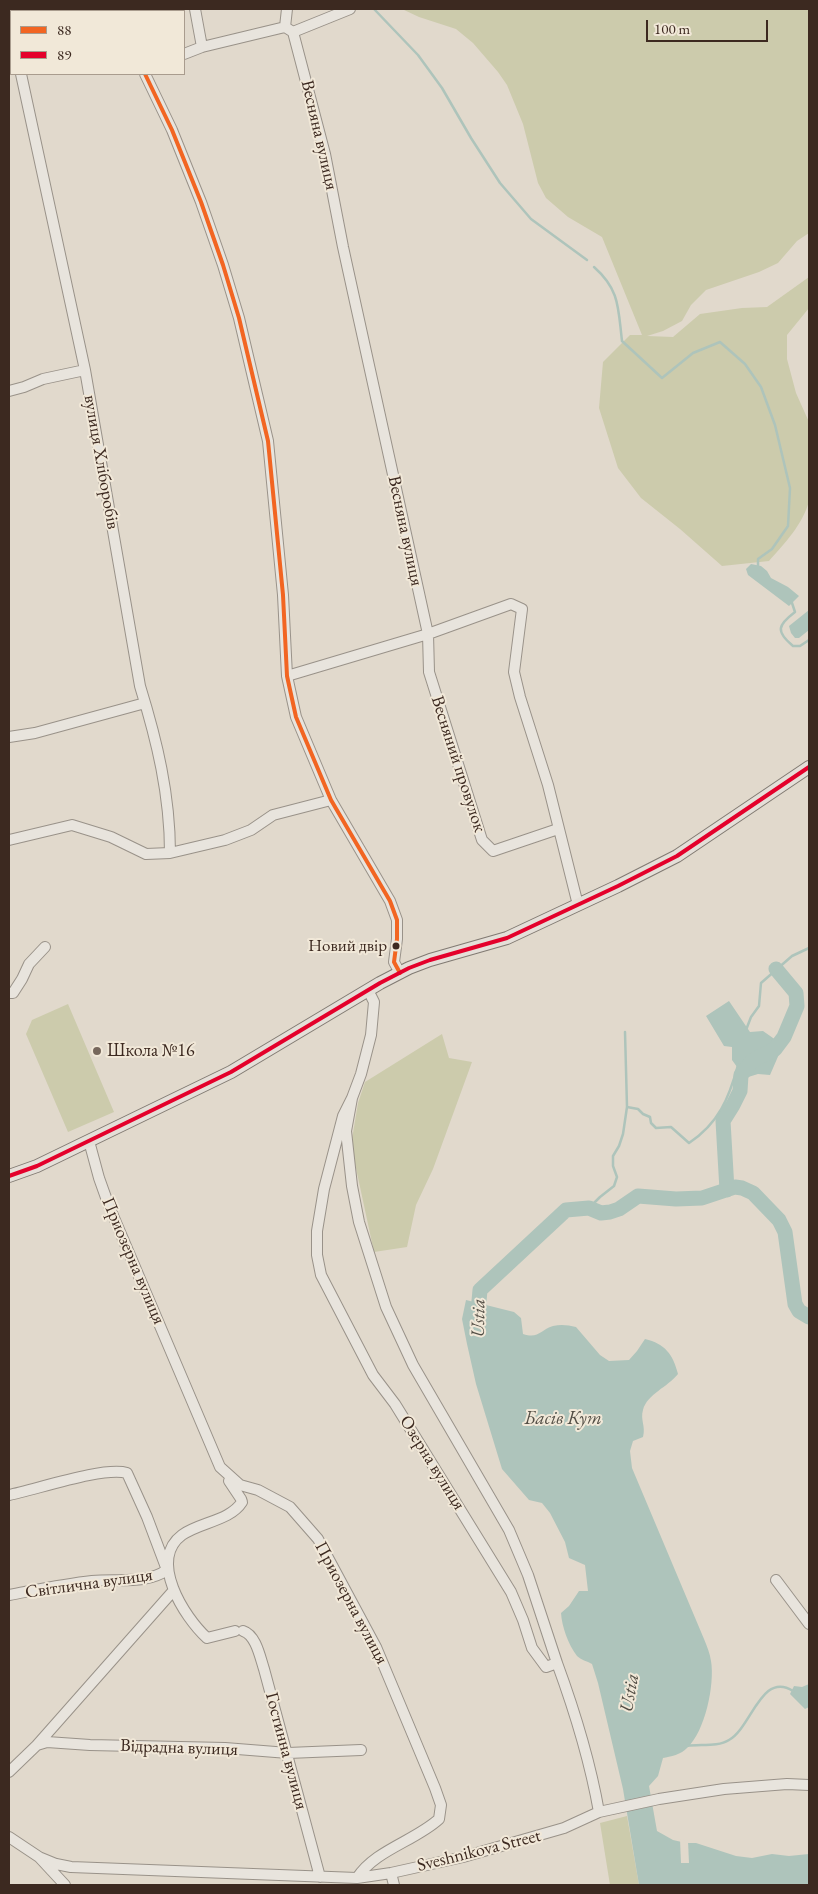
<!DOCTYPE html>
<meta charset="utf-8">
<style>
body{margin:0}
#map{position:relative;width:818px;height:1894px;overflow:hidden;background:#e1d9cc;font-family:"EB Garamond",serif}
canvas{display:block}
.frame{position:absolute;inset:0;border:10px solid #3c2920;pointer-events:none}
.legend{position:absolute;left:10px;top:10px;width:175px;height:65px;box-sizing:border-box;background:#f1e8d8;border:1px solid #a99c8e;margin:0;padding:6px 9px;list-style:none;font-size:15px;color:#3c2920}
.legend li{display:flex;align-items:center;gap:10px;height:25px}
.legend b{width:25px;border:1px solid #a99c8e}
.scale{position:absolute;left:646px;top:20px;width:122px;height:22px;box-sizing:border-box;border:2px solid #3c2920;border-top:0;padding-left:6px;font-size:15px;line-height:18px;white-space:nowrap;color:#3c2920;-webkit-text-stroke:4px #f1e8d8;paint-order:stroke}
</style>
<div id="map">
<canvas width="818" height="1894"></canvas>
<div class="frame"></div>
<ul class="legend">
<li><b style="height:6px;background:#f26522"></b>88</li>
<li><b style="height:6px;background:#e4002b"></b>89</li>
</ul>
<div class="scale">100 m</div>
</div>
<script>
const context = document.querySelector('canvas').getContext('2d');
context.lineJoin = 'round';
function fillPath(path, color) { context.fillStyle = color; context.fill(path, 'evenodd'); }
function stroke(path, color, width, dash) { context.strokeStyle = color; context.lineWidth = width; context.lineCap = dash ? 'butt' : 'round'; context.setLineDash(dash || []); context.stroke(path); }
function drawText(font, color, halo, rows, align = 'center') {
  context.font = font + ' "EB Garamond",serif'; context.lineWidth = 4; context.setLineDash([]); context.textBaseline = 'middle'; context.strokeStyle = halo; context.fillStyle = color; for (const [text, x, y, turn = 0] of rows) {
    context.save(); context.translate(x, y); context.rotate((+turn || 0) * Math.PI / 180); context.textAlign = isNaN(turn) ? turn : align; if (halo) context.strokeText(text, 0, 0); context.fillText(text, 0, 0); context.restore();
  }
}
const green = new Path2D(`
 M402 9H809V233L797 241 778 263 759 272 706 290 691 305 682 321 663 331 647 336 673 337 700 314 742 308 767 307 809 277V308L787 335V359L796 393 809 422V501C803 524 785 543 769 561L722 566 680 529 641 498 618 468 599 408 603 362 630 335H642L602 237 568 217 546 198 538 183 523 124 507 85 498 72 473 43 456 29 419 17Z
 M68 1004 114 1112 68 1132 26 1034 32 1020Z
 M442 1034 449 1058 472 1062 433 1169 416 1205 407 1247 374 1252 351 1145 358 1103 365 1082Z
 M627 1816 639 1885H610L600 1823Z`);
const water = new Path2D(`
 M751 564 761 566 767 571 771 578 788 587 799 596 789 606 748 575 746 569Z
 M809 610V630L799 638H795L791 633 789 626Z
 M729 1001 750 1032 763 1031 783 1045 770 1075 758 1074 745 1078 732 1060V1047L724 1046 706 1016Z
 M466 1300 514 1312 521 1318 523 1334C539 1339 540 1330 553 1326 561 1324 568 1325 576 1327L600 1355 609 1361 629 1360 637 1351 645 1339C665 1344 673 1354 678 1374 668 1387 647 1394 643 1410 640 1420 646 1426 643 1437L633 1441 630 1451 632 1468 704 1639C707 1646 710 1654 711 1661 715 1684 705 1732 687 1748 682 1754 670 1757 663 1758L658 1776 649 1786 657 1831 673 1840 686 1843H696L736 1856 752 1858 772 1854 789 1856 809 1854V1885H639L623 1789 598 1683 592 1664C587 1661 581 1660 577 1656 568 1644 562 1627 561 1613L569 1606 579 1591H588L585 1565 569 1558 565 1542 550 1513 542 1503 529 1500 502 1469 476 1384 467 1344 462 1319Z
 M809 1684V1707L805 1709 790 1694 794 1686 802 1687Z`);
const pier = new Path2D(`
 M680 1839 688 1841 689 1863H681Z`);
const stream = new Path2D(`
 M374 9 418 55 442 88 471 138 500 183 531 219 587 260
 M594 267C620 290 618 308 622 341L662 378 693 353 720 342 745 364 761 387 775 425 790 488 788 526 772 549 758 559V567
 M791 600 795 612C778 625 775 631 793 646H800L809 640
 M746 1030 751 1017 759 1006 761 983 792 956 809 948
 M627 1107 638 1109 643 1114 650 1117 651 1123 656 1128 671 1127 689 1143C719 1123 729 1098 738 1065
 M589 1208 600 1197 614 1186 617 1177 613 1166V1156L619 1146 623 1134 627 1107 625 1032
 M687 1746C700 1744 718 1747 729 1740 752 1727 761 1671 793 1691`);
const river = new Path2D(`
 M727 1190 723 1121 733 1105 740 1091 741 1075 752 1061 775 1049 784 1037 797 1006 796 993 776 969
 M477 1323 480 1290 566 1210 589 1208 601 1213 610 1212 619 1209 638 1196 676 1199 702 1198 735 1187 742 1188 753 1193 779 1220 785 1232 795 1304 799 1311 809 1317`);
const minor = new Path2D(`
 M111 9 112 11
 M195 9 202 47
 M9 20 11 31
 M285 27 287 9
 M293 32 325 154 343 247 428 634 511 604 522 609 514 672 520 697 548 785 578 905
 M293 32 350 9
 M184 54 202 47 285 27 293 32
 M21 74 85 370 140 686C157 741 170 795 170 853
 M145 74 172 130 201 202 223 265 239 318 268 441 283 595 287 676 296 717 331 800 390 901 397 920V939L394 962 400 973
 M9 391 24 387 43 379 85 370
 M287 676 428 634 429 672 482 840 493 851 558 829
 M9 737 35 733 145 703
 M9 840 72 825 111 837 146 854 170 853 225 840 251 830 273 815 331 800
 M368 990 374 1002 371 1035 361 1074 352 1098 346 1131 352 1186 359 1222 386 1307 413 1365 509 1530 528 1575 557 1663
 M9 993H13L22 979 29 964 45 947
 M352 1098 343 1116 324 1189 317 1231V1255L321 1275 373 1375 395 1404 511 1592 523 1620 532 1648 546 1667 557 1663C575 1712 590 1761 599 1812
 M89 1141 99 1178 109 1206 220 1467 240 1485 258 1490 290 1507 318 1539 376 1647 435 1788 441 1805 439 1819C415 1841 375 1850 357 1878
 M229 1481 241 1499 242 1502C230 1521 200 1522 182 1535 148 1560 184 1617 207 1638L235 1631
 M9 1495C35 1490 104 1466 127 1473L147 1517 167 1570C145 1585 118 1578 92 1581 64 1584 36 1590 9 1595
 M776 1580 809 1624
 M243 1631C256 1635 260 1657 264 1669L320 1877
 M37 1745 174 1590
 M9 1772 37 1745 47 1742 90 1745 225 1748 288 1753 361 1750
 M9 1837 39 1857 65 1885
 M39 1857 56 1864 71 1867 357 1878 391 1873 463 1857 564 1828 599 1812 659 1799 724 1789 787 1784 809 1785
 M391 1873 394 1885`);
const major = new Path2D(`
 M9 1176 37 1166 231 1072 380 983 409 968 430 960 507 938 618 886 677 856 809 767`);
const bus1 = new Path2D(`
 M145 74 172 130 201 202 223 265 239 318 268 441 283 595 287 676 296 717 331 800 390 901 397 920V939L394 962 400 973`);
const bus2 = new Path2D(`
 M9 1176 37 1166 231 1072 380 983 409 968 430 960 507 938 618 886 677 856 809 767`);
const markers = [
 [396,946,4.5,"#3c2920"],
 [97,1051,5,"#76675c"]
];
const busNames = [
 ["Новий двір",387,946]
];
const streetNames = [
 ["Весняна вулиця",319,135,77],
 ["вулиця Хліборобів",101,462,80],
 ["Весняна вулиця",405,531,78],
 ["Весняний провулок",458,764,72],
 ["Приозерна вулиця",133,1261,67],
 ["Озерна вулиця",432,1463,58],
 ["Світлична вулиця",89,1584,-8],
 ["Приозерна вулиця",351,1603,62],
 ["Відрадна вулиця",179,1748,2],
 ["Гостинна вулиця",286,1751,75],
 ["Sveshnikova Street",479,1851,-14]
];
const poiNames = [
 ["Школа №16",107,1051]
];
const waterNames = [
 ["Ustia",479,1318,-89],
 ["Басів Кут",563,1419],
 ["Ustia",630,1693,-80]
];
fillPath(green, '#cccbac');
fillPath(water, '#aec4bb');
fillPath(pier, '#e1d9cc');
stroke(stream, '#aec4bb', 2.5);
stroke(river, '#aec4bb', 15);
stroke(minor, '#999289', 12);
stroke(major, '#817a72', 14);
stroke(minor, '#e8e4dd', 10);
stroke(major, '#e4dfd8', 12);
stroke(bus1, '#f26522', 4);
stroke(bus2, '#e4002b', 4);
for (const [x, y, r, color] of markers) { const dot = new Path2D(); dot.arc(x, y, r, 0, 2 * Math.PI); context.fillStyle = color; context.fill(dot); stroke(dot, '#f1e8d8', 2); }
drawText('17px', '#3c2920', '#f1e8d8', busNames, 'right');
drawText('18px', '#3c2920', '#f1e8d8', streetNames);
drawText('18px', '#3c2920', '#f1e8d8', poiNames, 'left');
drawText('italic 19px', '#534e45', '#f1e8d8', waterNames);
</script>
